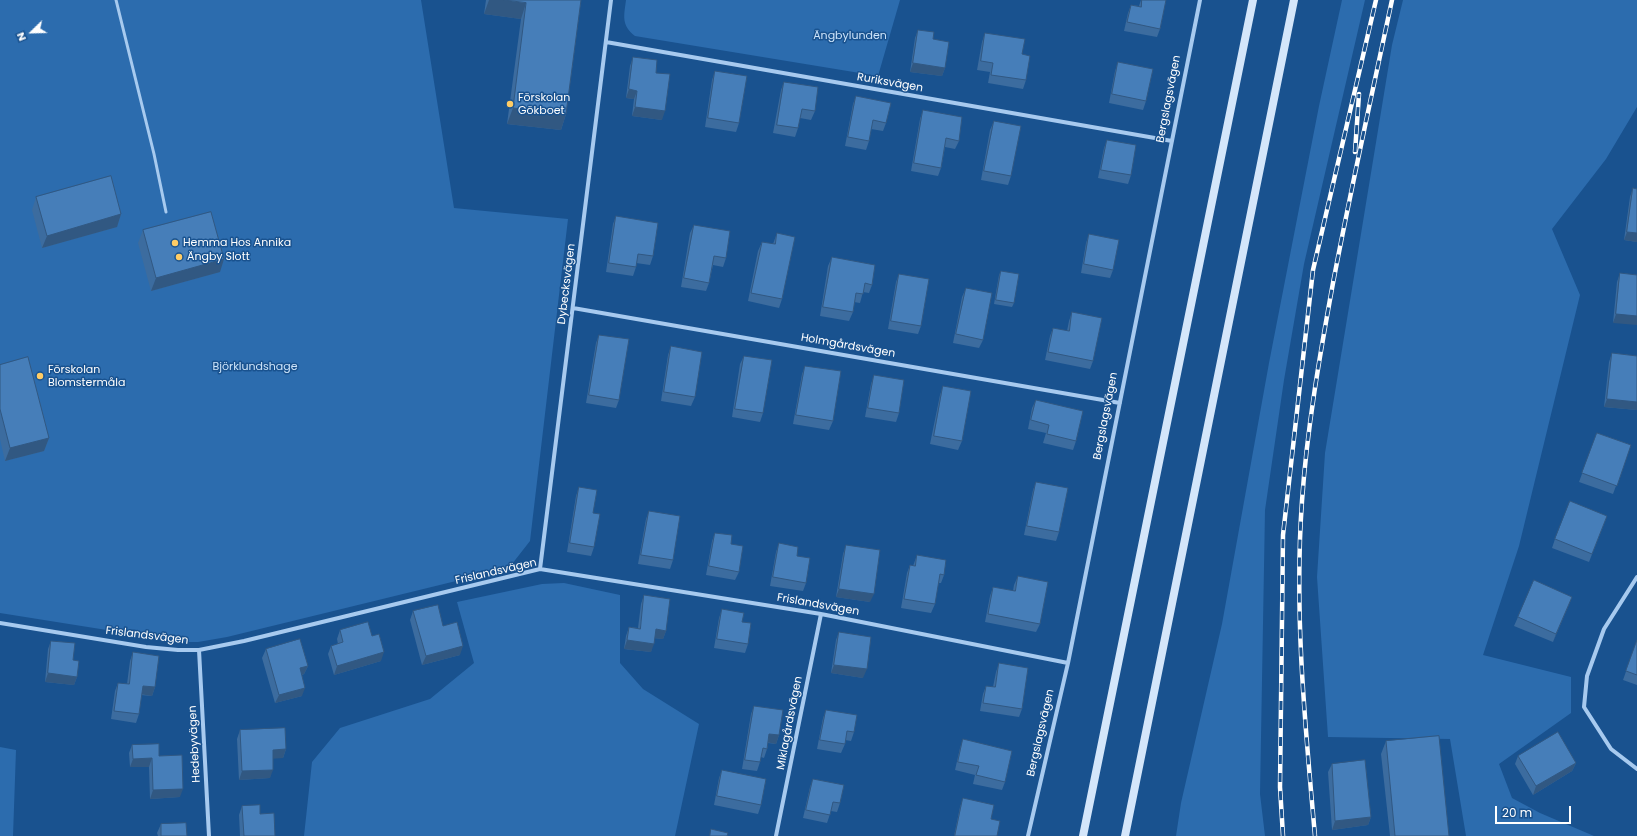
<!DOCTYPE html>
<meta charset="utf-8">
<style>
body{margin:0}
#map{position:relative;width:1637px;height:836px;overflow:hidden;background:#19528f;font-family:Poppins,sans-serif}
canvas{display:block}
.north{position:absolute;left:12px;top:12px;width:40px;height:40px;-webkit-text-stroke:3px #19528f;paint-order:stroke;rotate:247deg;font-size:11px;font-weight:700;line-height:16px;text-align:center;color:#fff}
.north::after{content:'';display:block;margin:auto;width:14px;height:18px;background:#fff;clip-path:polygon(50% 0,100% 100%,50% 72%,0 100%)}
.scale{position:absolute;left:1495px;top:806px;width:76px;height:18px;box-sizing:border-box;border:2px solid #fff;border-top:0;padding-left:5px;font-size:12px;line-height:14px;white-space:nowrap;color:#fff;-webkit-text-stroke:3px #19528f;paint-order:stroke}
</style>
<div id="map">
<canvas width="1637" height="836"></canvas>
<div class="north">N</div>
<div class="scale">20 m</div>
</div>
<script>
const context = document.querySelector('canvas').getContext('2d');
context.lineJoin = 'round';
function fillPath(path, color) { context.fillStyle = color; context.fill(path, 'evenodd'); }
function stroke(path, color, width, dash) { context.strokeStyle = color; context.lineWidth = width; context.lineCap = dash ? 'butt' : 'round'; context.setLineDash(dash || []); context.stroke(path); }
function drawText(font, color, halo, rows, align = 'center') {
  context.font = font + ' Poppins,sans-serif'; context.lineWidth = 3; context.setLineDash([]); context.textBaseline = 'middle'; context.strokeStyle = halo; context.fillStyle = color; for (const [text, x, y, turn = 0] of rows) {
    context.save(); context.translate(x, y); context.rotate((+turn || 0) * Math.PI / 180); context.textAlign = isNaN(turn) ? turn : align; if (halo) context.strokeText(text, 0, 0); context.fillText(text, 0, 0); context.restore();
  }
}
const green = new Path2D(`
 M0 0H421L454 208 568 219 530 541 512 564 497 571 227 637 198 642H182L0 613Z
 M626 0H900L878 76 635 36C621 25 624 16 626 0Z
 M1342 0H1365L1304 264 1284 380 1265 510 1260 794 1265 836H1176L1181 803 1222 624 1269 363 1319 106Z
 M1403 0H1637V107L1606 159 1552 229 1580 295 1519 546 1483 655 1571 677V713L1499 764 1512 798 1540 813 1594 836H1466L1450 739 1328 737 1317 577 1325 453 1392 45Z
 M564 583 620 595V663L643 689 699 724 675 836H304L312 762 340 728 430 699 474 663 457 602 542 584Z
 M0 747 16 750 13 836H0Z`);
const lane = new Path2D(`
 M116 0 154 154 166 212`);
const street = new Path2D(`
 M606 42 1172 141
 M573 308 1120 403
 M540 569 611 0
 M1637 577 1604 629 1587 676 1584 707 1611 749 1637 769
 M0 623 146 647 178 650H199L244 641 540 569 821 614 1068 663
 M199 650 209 836
 M776 836 821 614
 M1028 836 1068 663 1200 0`);
const secondary = new Path2D(`
 M1083 836 1253 0
 M1125 836 1294 0`);
const rail = new Path2D(`
 M1355 152 1359 94
 M1283 836 1280 787 1283 535 1313 270 1376 0
 M1315 836C1305 724 1294 613 1302 501 1307 428 1320 354 1333 283 1351 188 1372 94 1392 0`);
const wall = new Path2D(`
 M486 0H581L566 114 561 130 507 124 521 19 484 14Z
 M1141 0H1166L1160 29 1157 37 1124 31 1128 13 1131 5 1139 6Z
 M918 30 933 39 945 68 942 76 910 72 915 38Z
 M985 33 1022 54 1026 80 1023 89 988 83 990 72 977 70 982 42Z
 M633 57 656 73 662 120 632 116 634 99 626 98 630 66Z
 M1118 62 1146 101 1143 110 1109 103 1115 71Z
 M715 71 739 123 736 132 705 127 712 80Z
 M784 82 815 111 811 120 800 118 798 128 795 137 773 133 781 90Z
 M856 96 886 123 883 131 871 129 869 141 866 150 845 146 853 104Z
 M923 110 959 141 955 149 945 147 941 168 938 176 911 171 920 119Z
 M994 121 1011 176 1008 185 981 180 990 130Z
 M1107 140 1131 175 1128 184 1098 178 1104 148Z
 M1633 188 1637 189V242L1624 240 1630 197Z
 M36 197 121 214 117 227 42 248 32 210Z
 M616 216 653 256 650 265 636 263V267L633 276 606 272 613 224Z
 M694 225 726 258 723 267 713 265 709 283 706 291 681 287 690 233Z
 M143 230 220 272 151 291 138 243Z
 M777 233 782 299 779 308 748 301 758 251 762 242 773 244Z
 M1089 234 1113 270 1110 278 1081 273 1086 243Z
 M832 257 872 285 869 293 863 292 860 303 854 302 853 312 849 321 820 316 828 266Z
 M1001 271 1014 303 1012 307 994 304 999 275Z
 M1620 273 1637 275 1613 323 1617 282Z
 M899 274 921 326 918 334 888 329 896 282Z
 M966 288 983 340 979 348 953 343 962 297Z
 M1072 312 1093 361 1090 369 1045 360 1050 336 1053 328 1067 331 1069 321Z
 M599 335 619 400 616 408 586 403 596 343Z
 M671 346 695 397 691 406 661 401 668 355Z
 M1612 353 1637 356V410L1604 407 1609 362Z
 M744 356 763 413 760 422 732 417 740 364Z
 M0 365 49 438 44 451 5 461 0 439Z
 M805 366 833 421 829 430 793 424 802 374Z
 M874 375 899 413 896 422 865 417 871 384Z
 M943 386 962 441 958 450 930 444 940 395Z
 M1036 400 1076 441 1073 450 1043 443 1046 433 1028 429 1032 408Z
 M1597 433 1631 445 1613 494 1579 482Z
 M1036 482 1059 532 1056 541 1024 535 1033 490Z
 M579 487 593 513 594 547 591 556 567 552 576 496Z
 M649 511 673 560 670 569 638 564 646 519Z
 M1607 516 1589 562 1552 548 1555 539Z
 M715 533 731 544 739 572 735 580 706 575 712 541Z
 M779 543 806 583 803 591 770 586 776 552Z
 M846 545 870 602 836 597 843 554Z
 M917 555 944 575 941 583H938L935 604 931 613 901 608 907 573 910 565 913 566Z
 M1018 576 1040 624 1036 632 985 622 990 596 993 587 1013 591 1014 585Z
 M644 595 666 631 663 639 654 638 651 652 624 649 626 636 629 627 638 628 641 604Z
 M1572 597 1553 642 1514 626 1518 617Z
 M722 609 742 622 748 644 745 653 714 648 719 618Z
 M413 611 443 626 460 655 422 665 410 620Z
 M340 630 372 636 381 661 334 675 328 654 331 646 338 644 337 639Z
 M839 632 863 678 831 673 836 640Z
 M1637 640V685L1623 680Z
 M51 641 73 660 77 677 74 685 45 682 48 649Z
 M266 649 308 666 304 674 302 675V696L275 703 262 658Z
 M133 652 155 687 152 696 141 695 139 714 136 723 111 719 115 691 118 683 127 684 130 661Z
 M999 663 1022 709 1019 717 980 711 983 694 986 686 993 687 996 672Z
 M754 706 779 735 776 744 768 743 767 749 764 758 761 757 760 762 757 771 742 769 751 714Z
 M826 710 854 732 851 741 845 740V744L841 753 817 749 823 718Z
 M240 730 286 749 283 758H273L270 778 239 780 237 739Z
 M963 739 1005 782 1002 790 973 784 975 775 955 770 960 748Z
 M1386 741 1449 836H1390L1381 754Z
 M132 745 159 756 180 797 150 799 149 767H130L129 753Z
 M1518 756 1576 763 1572 771 1533 795 1515 764Z
 M1332 764 1371 817 1368 825 1332 830 1328 772Z
 M722 770 761 805 758 814 714 805 719 778Z
 M813 779 840 803 837 812 831 811 827 823 803 818 810 787Z
 M963 798 991 819 997 836H954L960 807Z
 M242 806 260 814 275 836H240L239 815Z
 M161 824 187 836H158L157 833Z`);
const shadedWall = new Path2D(`
 M489 0H504L526 3 521 19 484 14Z
 M913 63 945 68 942 76 910 72Z
 M629 89 637 91 634 99 626 98Z
 M635 107 665 111 662 120 632 116Z
 M513 108 566 114 561 130 507 124Z
 M121 214 117 227 42 248 47 236Z
 M1627 232 1637 233V242L1624 240Z
 M224 259 220 272 151 291 156 278Z
 M1616 314 1637 316V325L1613 323Z
 M1607 399 1637 402V410L1604 407Z
 M49 438 44 451 5 461 10 448Z
 M839 589 874 594 870 602 836 597Z
 M1572 597 1569 605 1553 642 1556 634Z
 M656 629 666 631 663 639 652 638Z
 M627 640 654 644 651 652 624 649Z
 M463 646 460 655 422 665 426 656Z
 M384 652 381 661 334 675 337 666Z
 M834 665 867 669 863 678 831 673Z
 M308 666 304 674 297 677 300 668Z
 M48 673 77 677 74 685 45 682Z
 M143 686 155 687 152 696 140 694Z
 M305 688 302 696 275 703 279 695Z
 M769 734 779 735 776 744 766 742Z
 M286 749 283 758 269 759 273 750Z
 M152 758 149 767H130L133 759Z
 M1576 763 1572 771 1533 795 1536 786Z
 M273 770 270 778 239 780 242 771Z
 M183 789 180 797 150 799 153 790Z
 M1371 817 1368 825 1332 830 1335 821Z`);
const building = new Path2D(`
 M504 0H581L566 114 513 108 526 3Z
 M1142 0H1166L1160 29 1127 22 1131 5 1141 7Z
 M918 30 934 32 933 39 949 42 945 68 913 63Z
 M985 33 1025 39 1022 54 1030 56 1026 80 991 75 993 63 981 61Z
 M633 57 657 60 656 73 670 74 665 111 635 107 637 91 629 89Z
 M1118 62 1153 69 1146 101 1112 94Z
 M715 71 747 76 739 123 708 118Z
 M784 82 818 87 815 111 802 109 798 128 777 125Z
 M856 96 891 103 886 123 873 120 869 141 848 137Z
 M923 110 962 117 959 141 946 138 941 168 914 163Z
 M994 121 1021 126 1011 176 984 171Z
 M1107 140 1136 145 1131 175 1101 170Z
 M111 176 121 214 47 236 36 197Z
 M1633 188 1637 189V233L1627 232Z
 M211 212 224 259 156 278 143 230Z
 M616 216 658 223 653 256 638 254 636 267 609 263Z
 M694 225 730 231 726 258 714 256 709 283 684 278Z
 M777 233 795 237 782 299 751 293 762 242 775 244Z
 M1089 234 1119 240 1113 270 1084 264Z
 M832 257 875 265 872 285 865 283 863 294 856 293 853 312 823 307Z
 M1001 271 1019 274 1014 303 996 300Z
 M1620 273 1637 275V316L1616 314Z
 M899 274 929 279 921 326 891 321Z
 M966 288 992 293 983 340 956 334Z
 M1072 312 1102 318 1093 361 1048 352 1053 328 1069 331Z
 M599 335 629 339 619 400 589 395Z
 M671 346 702 352 695 397 664 392Z
 M1612 353 1637 356V402L1607 399Z
 M744 356 772 360 763 413 735 409Z
 M28 357 49 438 10 448 0 409V365Z
 M805 366 841 371 833 421 796 415Z
 M874 375 904 380 899 413 868 408Z
 M943 386 971 391 962 441 934 436Z
 M1036 400 1083 411 1076 441 1047 434 1049 425 1031 420Z
 M1597 433 1631 445 1617 486 1582 473Z
 M1036 482 1068 488 1059 532 1027 526Z
 M579 487 597 490 593 513 600 514 594 547 570 543Z
 M1570 501 1607 516 1592 554 1555 539Z
 M649 511 680 516 673 560 641 555Z
 M715 533 732 535 731 544 743 546 739 572 709 566Z
 M779 543 798 547 797 556 810 558 806 583 773 577Z
 M846 545 880 550 874 594 839 589Z
 M917 555 946 560 944 575 940 574 935 604 904 599 910 565 915 566Z
 M1018 576 1048 582 1040 624 988 614 993 587 1015 591Z
 M1534 580 1572 597 1556 634 1518 617Z
 M644 595 670 599 666 631 656 629 654 644 627 640 629 627 640 629Z
 M438 605 443 626 457 622 463 646 426 656 413 611Z
 M722 609 744 613 742 622 751 623 748 644 717 639Z
 M368 622 372 636 379 634 384 652 337 666 331 646 343 642 340 630Z
 M839 632 871 637 867 669 834 665Z
 M300 639 308 666 300 668 305 688 279 695 266 649Z
 M1637 640V675L1626 671Z
 M51 641 75 643 73 660 79 661 77 677 48 673Z
 M133 652 159 656 155 687 143 686 139 714 114 711 118 683 129 684Z
 M999 663 1028 668 1022 709 983 703 986 686 995 687Z
 M754 706 783 710 779 735 769 734 767 749 763 748 760 762 745 760Z
 M826 710 857 715 854 732 847 731 845 744 820 740Z
 M285 728 286 749 273 750V770L242 771 240 730Z
 M1558 732 1576 763 1536 786 1518 756Z
 M1439 736 1449 836H1395L1386 741Z
 M963 739 1012 751 1005 782 976 775 979 766 958 762Z
 M159 744V756L182 755 183 789 153 790 152 758 133 759 132 745Z
 M1365 760 1371 817 1335 821 1332 764Z
 M722 770 766 779 761 805 717 796Z
 M813 779 844 785 840 803 833 802 830 815 806 810Z
 M963 798 994 805 991 819 1000 821 997 836H955Z
 M260 805V814L274 813 275 836H244L242 806Z
 M186 823 187 836H161V824Z
 M711 829 728 833 727 836H710Z`);
const markers = [
 [510,104,4,"#ffcc65"],
 [175,243,4,"#ffcc65"],
 [179,257,4,"#ffcc65"],
 [40,376,4,"#ffcc65"]
];
const parkNames = [
 ["Ängbylunden",850,36],
 ["Björklundshage",255,367]
];
const streetNames = [
 ["Ruriksvägen",890,83,10],
 ["Bergslagsvägen",1169,99,-79],
 ["Dybecksvägen",567,284,-83],
 ["Holmgårdsvägen",848,346,10],
 ["Bergslagsvägen",1106,416,-79],
 ["Frislandsvägen",496,572,-13],
 ["Frislandsvägen",818,605,10],
 ["Frislandsvägen",147,636,7],
 ["Miklagårdsvägen",790,723,-79],
 ["Bergslagsvägen",1041,733,-77],
 ["Hedebyvägen",195,744,-93]
];
const poiNames = [
 ["Förskolan",518,98],
 ["Gökboet",518,111],
 ["Hemma Hos Annika",183,243],
 ["Ängby Slott",187,257],
 ["Förskolan",48,370],
 ["Blomstermåla",48,383]
];
fillPath(green, '#2c6cae');
stroke(lane, '#a7caef', 3);
stroke(street, '#a7caef', 4);
stroke(secondary, '#d4e6fa', 8);
stroke(rail, '#fff', 4.5);
stroke(rail, '#19528f', 3, [9]);
fillPath(wall, '#3c6c9f');
fillPath(shadedWall, '#315882');
fillPath(building, '#467eb9');
stroke(building, '#315882', 1);
for (const [x, y, r, color] of markers) { const dot = new Path2D(); dot.arc(x, y, r, 0, 2 * Math.PI); context.fillStyle = color; context.fill(dot); stroke(dot, '#19528f', 1.5); }
drawText('11px', '#cde4fa', '#19528f', parkNames);
drawText('11px', '#fff', '#19528f', streetNames);
drawText('11px', '#fff', '#19528f', poiNames, 'left');
</script>
